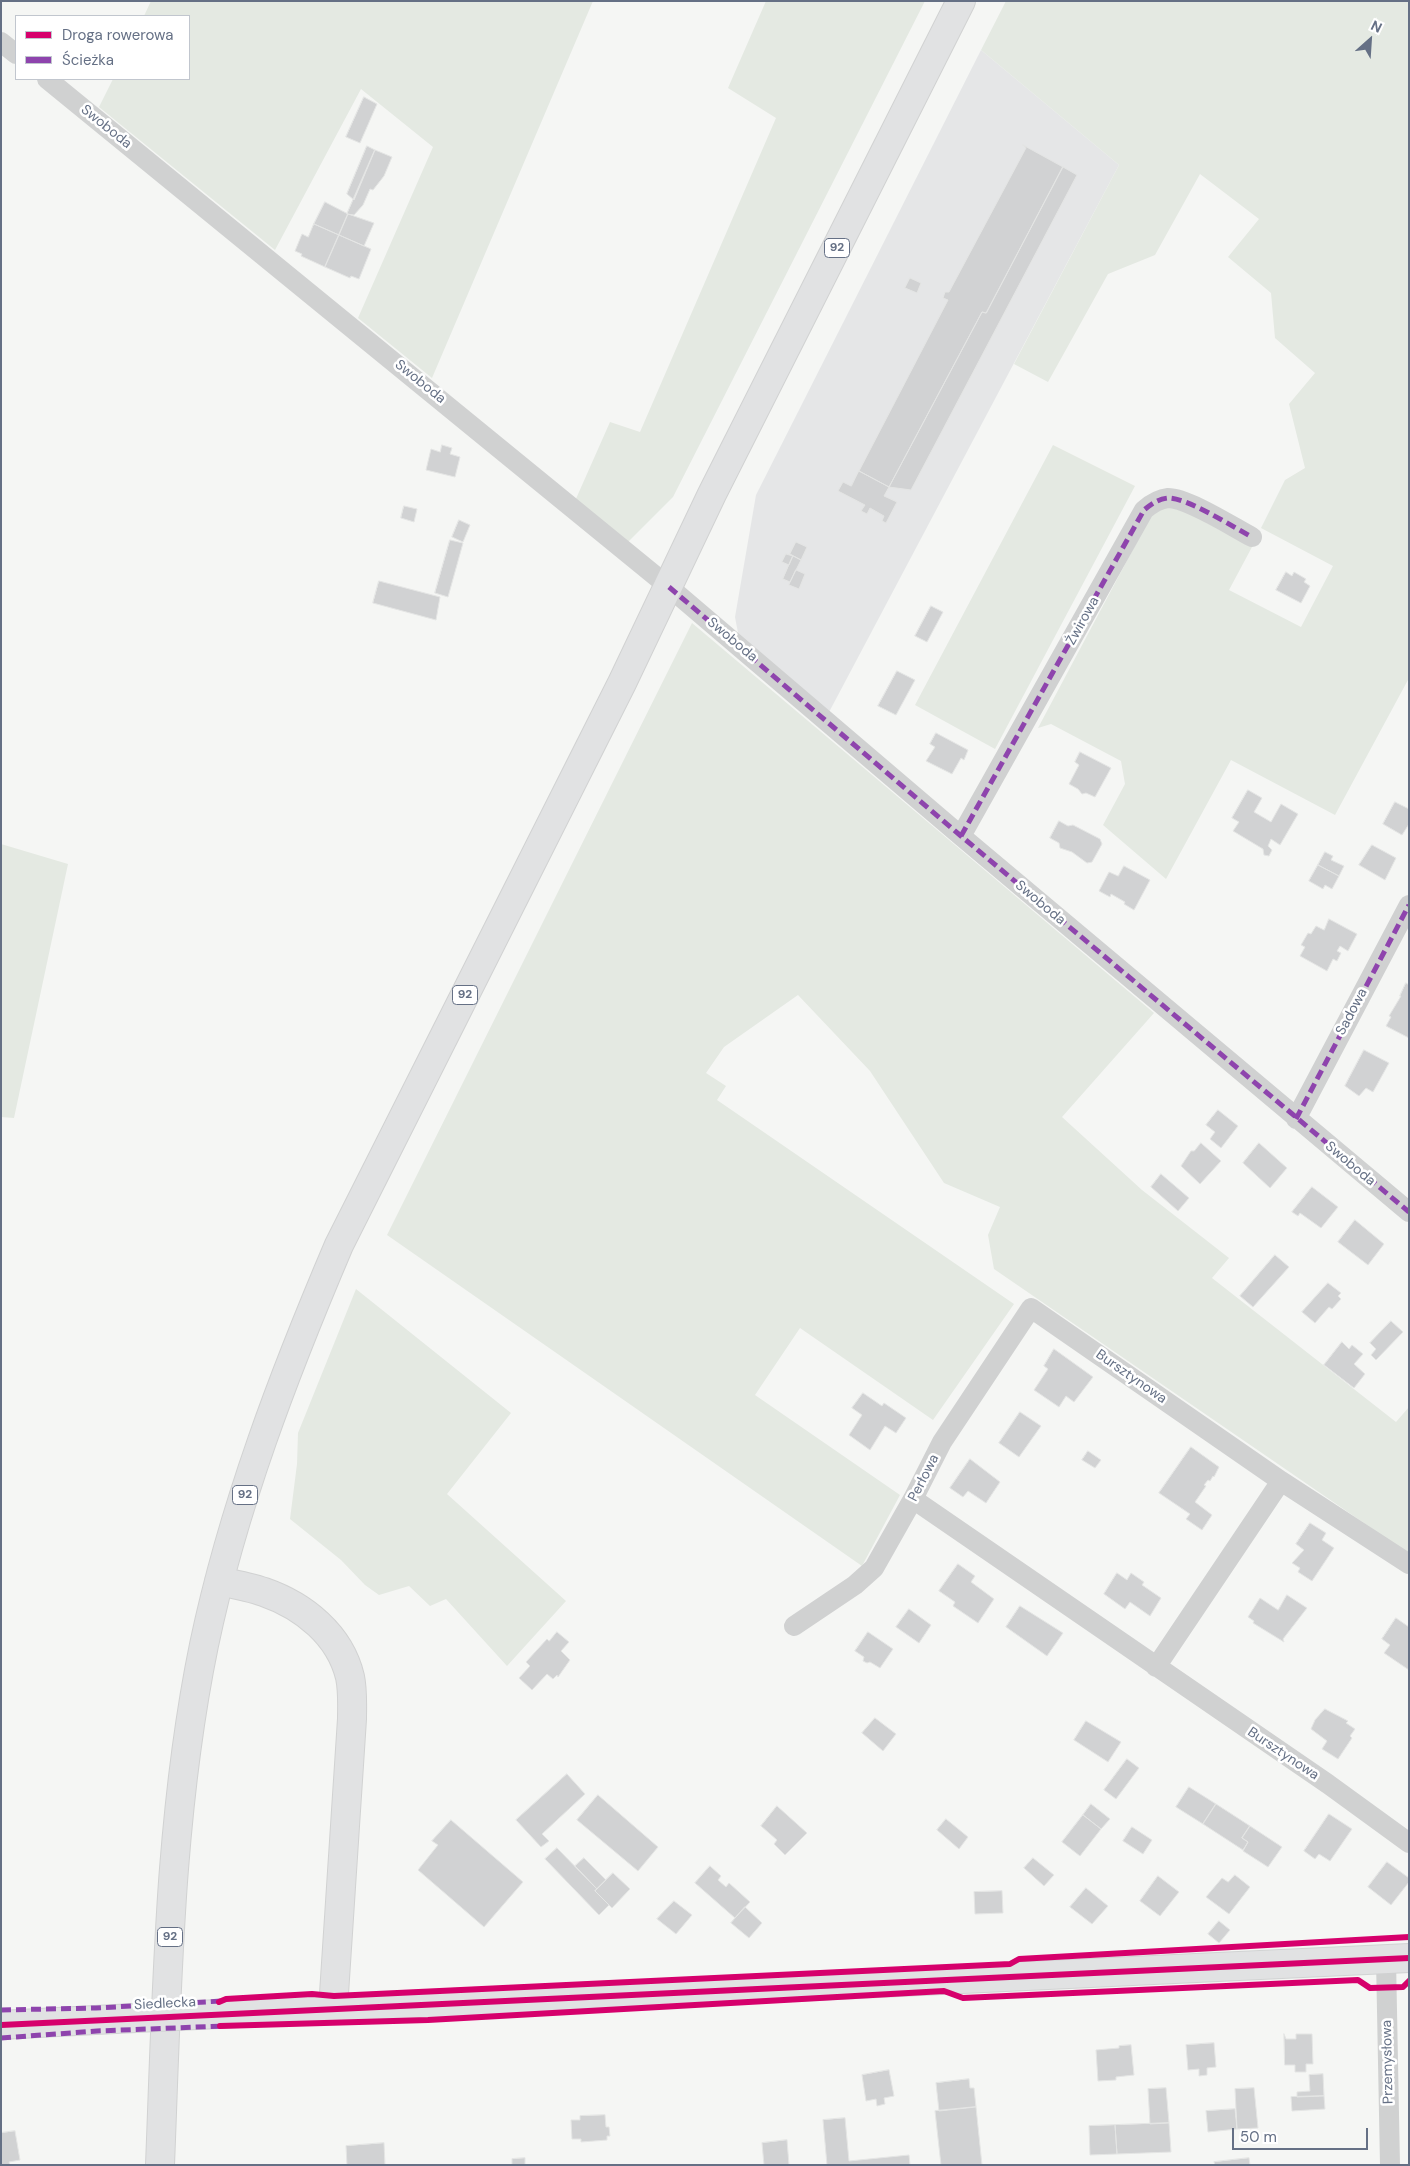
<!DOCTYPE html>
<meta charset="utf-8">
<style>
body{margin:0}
#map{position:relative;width:1410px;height:2166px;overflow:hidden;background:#f5f6f4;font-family:"DM Sans",sans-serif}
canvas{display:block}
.frame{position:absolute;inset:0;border:2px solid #657085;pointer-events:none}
.legend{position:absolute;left:15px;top:15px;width:175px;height:65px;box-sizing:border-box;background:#fff;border:1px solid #c1c6ce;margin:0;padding:6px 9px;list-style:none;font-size:15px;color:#657085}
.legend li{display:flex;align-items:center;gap:10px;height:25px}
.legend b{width:25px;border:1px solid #c1c6ce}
.north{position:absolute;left:1345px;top:15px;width:50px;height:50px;-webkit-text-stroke:4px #fff;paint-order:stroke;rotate:26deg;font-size:14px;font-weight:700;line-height:20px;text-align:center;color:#657085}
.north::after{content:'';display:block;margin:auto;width:18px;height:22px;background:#657085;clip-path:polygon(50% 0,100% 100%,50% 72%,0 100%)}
.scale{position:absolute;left:1232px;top:2128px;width:136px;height:22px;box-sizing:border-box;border:2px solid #657085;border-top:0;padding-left:6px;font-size:15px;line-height:18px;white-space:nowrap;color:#657085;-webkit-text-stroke:4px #fff;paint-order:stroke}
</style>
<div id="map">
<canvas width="1410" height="2166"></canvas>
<div class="frame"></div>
<ul class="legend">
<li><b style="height:6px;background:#d6006c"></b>Droga rowerowa</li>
<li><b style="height:6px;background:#8e44ad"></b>Ścieżka</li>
</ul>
<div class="north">N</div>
<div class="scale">50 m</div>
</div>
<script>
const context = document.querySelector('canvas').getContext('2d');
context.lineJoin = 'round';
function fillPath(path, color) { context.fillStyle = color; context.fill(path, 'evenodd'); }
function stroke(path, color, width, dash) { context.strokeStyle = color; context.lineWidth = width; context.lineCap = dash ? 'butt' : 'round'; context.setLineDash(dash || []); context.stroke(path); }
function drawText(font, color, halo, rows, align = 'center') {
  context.font = font + ' "DM Sans",sans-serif'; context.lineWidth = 5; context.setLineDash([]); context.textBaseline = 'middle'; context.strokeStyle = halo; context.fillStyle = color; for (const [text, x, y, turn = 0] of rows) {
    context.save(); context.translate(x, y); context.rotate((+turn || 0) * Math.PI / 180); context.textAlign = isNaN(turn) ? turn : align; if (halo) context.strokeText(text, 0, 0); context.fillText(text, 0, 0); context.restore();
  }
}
const built = new Path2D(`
 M981 50 1119 165 828 714 739 638 735 617 756 495Z`);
const green = new Path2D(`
 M151 1H593L432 378 358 318 433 147 361 89 275 250 99 107 113 79H189V16H144Z
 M766 1H925L673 497 625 545 575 501 610 422 640 432 776 118 728 88Z
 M1006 1H1409V678L1335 815 1231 760 1166 879 1103 825 1125 784 1121 761 1051 724 1038 728 1156 506 1170 503 1252 547 1229 590 1301 627 1333 566 1261 528 1285 480 1305 468 1289 404 1315 373 1275 338 1271 293 1228 257 1259 219 1200 174 1155 255 1108 274 1048 382 1014 364 1119 165 981 50Z
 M1053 445 1135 486 995 749 915 705Z
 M692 623 1154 1013 1062 1117 1142 1190 1229 1258 1212 1278 1396 1422 1409 1407V1554L994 1269 988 1235 1000 1207 944 1183 870 1071 798 995 724 1047 706 1073 726 1086 717 1100 1014 1304 933 1420 800 1328 755 1395 900 1495 862 1566 387 1235Z
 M1 844 68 864 14 1118 1 1117Z
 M356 1289 511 1413 447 1494 566 1601 507 1666 446 1599 430 1606 409 1586 379 1595 365 1585 341 1560 290 1519 297 1464 298 1433Z`);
const building = new Path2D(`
 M364 97 377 104 360 143 346 137Z
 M1023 145 1063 167 986 313 982 312 889 487 859 471 948 300 943 298 945 292H949L1026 148Z
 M367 146 375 150 354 200 347 194Z
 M375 150 392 157 384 176 373 190 370 189 363 205 354 215 347 214Z
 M1063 167 1077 175 911 490 889 487 982 312 986 313Z
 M325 202 348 214 339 235 314 224Z
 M348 214 374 223 364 246 339 235Z
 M314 224 339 235 325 267 301 256 302 254 295 251 302 234 308 237Z
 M339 235 371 249 359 279 351 276 350 278 325 267Z
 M910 278 921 283 917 293 905 288Z
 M442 445 452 448 450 454 460 457 455 477 426 470 431 449 440 452Z
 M859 471 889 487 884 496 897 502 886 523 882 521 884 516 870 508 867 514 861 511 865 505 838 491 843 482 851 486Z
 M404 506 417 509 414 522 401 518Z
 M459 520 470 525 463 542 452 537Z
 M450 540 463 543 448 597 435 593Z
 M796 542 807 547 801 560 790 554Z
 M786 554 793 556 789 565 782 562Z
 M793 556 801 560 790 582 783 579Z
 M796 570 805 574 799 589 789 585Z
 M1286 572 1292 576 1294 572 1306 579 1304 582 1310 586 1301 603 1276 590Z
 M379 581 440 597 436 620 373 603Z
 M931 606 943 612 927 642 915 636Z
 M897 671 915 680 896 715 878 706Z
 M936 733 968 750 964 760 961 758 952 774 926 761 935 747 930 744Z
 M1080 752 1111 768 1095 797 1086 793 1082 794 1078 789 1069 784 1079 765 1075 762Z
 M1248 790 1262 798 1254 812 1271 822 1281 804 1298 814 1280 845 1271 839 1268 846 1272 850 1269 856 1264 855 1263 849 1233 831 1239 822 1232 818Z
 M1395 802 1409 809V824L1402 835 1383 824Z
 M1059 821 1068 826 1073 825 1100 839 1102 844 1092 862 1087 863 1072 852 1060 848 1059 843 1050 838Z
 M1372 845 1396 858 1385 880 1359 865Z
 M1325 852 1333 856 1331 860 1344 866 1339 876 1318 865Z
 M1318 865 1339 876 1332 889 1325 885 1323 889 1309 881Z
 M1124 866 1150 880 1134 910 1124 904 1125 902 1111 894 1110 897 1099 891 1109 872 1118 876Z
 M1329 919 1357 934 1348 951 1340 946 1337 951 1341 953 1337 961 1333 959 1327 971 1300 956 1305 947 1301 945 1308 933 1311 934 1316 926 1324 930Z
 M1406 983 1409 985V1038L1386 1026 1391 1017 1389 1016 1401 996H1400Z
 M1364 1050 1389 1063 1373 1092 1366 1088 1359 1096 1345 1086Z
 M1218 1110 1238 1126 1221 1148 1210 1139 1215 1132 1206 1125Z
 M1201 1143 1221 1161 1200 1184 1181 1166 1191 1151H1194Z
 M1259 1143 1287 1168 1270 1188 1243 1163Z
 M1161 1174 1189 1198 1178 1211 1151 1187Z
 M1312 1187 1338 1207 1321 1228 1300 1213 1298 1216 1292 1212Z
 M1355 1220 1384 1244 1368 1265 1338 1242Z
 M1275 1255 1289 1267 1253 1307 1240 1296Z
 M1328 1283 1341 1293 1338 1296 1341 1299 1332 1309 1329 1307 1315 1323 1302 1312Z
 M1391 1321 1403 1332 1376 1360 1371 1355 1376 1349 1370 1343Z
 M1342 1342 1349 1349 1352 1345 1363 1354 1354 1364 1365 1374 1354 1388 1324 1365Z
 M1054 1349 1093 1377 1074 1402 1066 1396 1059 1407 1034 1390 1048 1369 1044 1366Z
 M863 1393 882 1406 884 1403 906 1418 896 1433 885 1426 870 1450 849 1435 862 1415 852 1408Z
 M1020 1412 1041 1426 1019 1457 999 1443Z
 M1191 1447 1219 1467 1214 1477 1213 1476 1210 1481 1208 1480 1204 1485 1206 1486 1195 1502 1212 1515 1202 1530 1186 1519 1190 1514 1159 1493Z
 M1088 1451 1101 1460 1095 1468 1082 1460Z
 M970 1459 1000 1482 986 1503 968 1491 963 1497 950 1488Z
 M1310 1523 1326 1533 1322 1540 1334 1548 1312 1581 1298 1572 1300 1568 1292 1563 1304 1550 1296 1544Z
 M958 1564 975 1576 971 1582 994 1599 978 1623 953 1606 955 1602 939 1591Z
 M1117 1573 1127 1580 1131 1573 1144 1582 1142 1585 1161 1598 1150 1616 1130 1602 1125 1609 1104 1594Z
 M1287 1595 1307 1608 1283 1639 1284 1642 1253 1623 1254 1621 1248 1617 1260 1598 1278 1610Z
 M1020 1606 1063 1633 1047 1656 1006 1627Z
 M909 1609 931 1625 919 1643 896 1627Z
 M1396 1618 1409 1627V1670L1384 1653 1390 1645 1382 1639Z
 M557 1632 569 1642 561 1651 570 1660 558 1677 557 1675 553 1679 547 1674 532 1690 519 1678 530 1666 526 1662 547 1639 549 1641Z
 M868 1632 893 1649 880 1668 870 1662 867 1663 863 1661 864 1657 855 1651Z
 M1325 1709 1348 1721 1346 1723 1355 1729 1350 1736 1352 1738 1338 1759 1322 1749 1327 1741 1311 1729 1315 1720Z
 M875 1718 896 1734 883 1751 862 1733Z
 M1086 1721 1121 1742 1108 1762 1074 1740Z
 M1127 1759 1139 1768 1116 1799 1104 1790Z
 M567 1774 585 1794 542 1834 549 1841 541 1847 516 1820Z
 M1189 1787 1216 1804 1203 1824 1176 1807Z
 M598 1795 658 1847 638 1871 577 1820Z
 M1091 1804 1110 1819 1101 1829 1083 1815Z
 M1216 1804 1250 1826 1242 1838 1248 1842 1243 1850 1203 1824Z
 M777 1806 807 1833 785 1855 774 1844 777 1840 761 1826Z
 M1329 1814 1352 1829 1330 1861 1319 1854 1315 1859 1304 1851Z
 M1083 1815 1101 1829 1080 1856 1062 1842Z
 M946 1819 968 1837 959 1849 937 1830Z
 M451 1820 523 1882 484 1927 418 1870 438 1845 432 1841Z
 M1250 1826 1282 1847 1268 1867 1243 1851 1248 1842 1242 1838Z
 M1132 1827 1152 1840 1143 1854 1123 1841Z
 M557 1848 597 1889 595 1891 609 1905 599 1915 545 1859Z
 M584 1858 606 1880 597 1889 575 1866Z
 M1033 1858 1054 1875 1044 1886 1024 1868Z
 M1387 1862 1409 1878V1882L1391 1905 1368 1887Z
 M710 1866 721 1876 718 1880 726 1887 729 1883 750 1902 735 1918 695 1883Z
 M613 1873 630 1889 612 1908 595 1891Z
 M1235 1875 1250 1887 1229 1914 1206 1897 1222 1878 1228 1882Z
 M1158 1876 1179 1892 1160 1916 1140 1901Z
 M1086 1888 1108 1906 1092 1924 1070 1907Z
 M1002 1891 1003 1913 975 1914 974 1892Z
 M674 1901 692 1915 676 1934 657 1919Z
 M745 1907 762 1923 749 1938 731 1923Z
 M1219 1921 1230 1930 1219 1943 1208 1934Z
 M1284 2034 1286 2039H1296V2034H1312L1313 2064H1306V2072H1295V2065H1285Z
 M1214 2043 1216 2067 1207 2068V2075L1199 2076V2069L1188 2070 1186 2045Z
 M1131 2045 1134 2075 1116 2077V2080L1098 2081 1096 2050 1119 2048V2046Z
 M889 2070 894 2096 884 2098 885 2104 877 2106 876 2099 866 2101 862 2075Z
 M1323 2074 1324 2096 1297 2097V2092L1310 2091 1309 2075Z
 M969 2079 970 2088H974L976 2107 939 2111 936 2083Z
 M1166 2088 1169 2123 1150 2124 1148 2089Z
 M1254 2088 1258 2128 1237 2129 1235 2089Z
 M1324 2096 1325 2109 1292 2111 1291 2097Z
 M976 2107 982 2165H941L935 2111Z
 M1235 2109 1237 2129 1208 2132 1206 2111Z
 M605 2115 606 2127H609L610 2136H607V2140L581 2142V2139H572L571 2120H580V2116Z
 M845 2118 849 2161 909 2155 910 2165H827L823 2120Z
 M1169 2123 1171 2152 1117 2154 1115 2125Z
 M1115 2125 1117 2154 1090 2155 1089 2126Z
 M15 2131 20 2160 9 2162 10 2165H1V2133Z
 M787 2140 789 2165H764L762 2143Z
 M384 2143 385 2165H347L346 2146Z
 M525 2158V2165H512V2159Z
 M1249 2158 1250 2165H1215L1214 2162Z`);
const street = new Path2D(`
 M1 42 16 54
 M47 79 669 587 961 836 1409 1212
 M961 836 1144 510C1151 504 1158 499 1168 498 1188 498 1233 527 1252 537
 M1296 1119 1409 905
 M913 1499 1328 1784 1409 1843
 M794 1626 855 1585 874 1568 913 1499 942 1442 1031 1308 1281 1481 1409 1564
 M1156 1667 1281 1481
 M1386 1959 1390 2165`);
const secondary = new Path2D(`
 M218 2014 1409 1958
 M1 2025 95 2020`);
const primary = new Path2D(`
 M219 1581C234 1584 250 1587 264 1592 304 1606 340 1635 350 1677 353 1691 352 1706 352 1719L333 2009
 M160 2165C167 1991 169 1815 204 1645 233 1507 284 1374 339 1245L622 683 712 494 961 1`);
const secondaryBridge = new Path2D(`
 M95 2020 218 2014`);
const quiet = new Path2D(`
 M669 587 961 836 1409 1212
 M961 836 1144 510C1151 504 1158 499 1168 498 1188 498 1233 527 1252 537
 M1296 1119 1409 905
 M1 2010 96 2008 222 2001
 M1 2038 97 2031 224 2026`);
const cycleway = new Path2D(`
 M219 2002 226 1999 312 1994 334 1996 1010 1964 1019 1959 1409 1937
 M1 2025 1409 1958
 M220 2026 428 2020 944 1991 963 1998 1358 1980 1370 1988 1403 1987 1409 1981`);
const shields = [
 [837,248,25],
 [465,995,25],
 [245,1495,25],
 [170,1937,25]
];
const shieldNames = [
 ["92",837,248],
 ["92",465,995],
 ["92",245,1495],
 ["92",170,1937]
];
const streetNames = [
 ["Swoboda",106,127,39],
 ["Swoboda",420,382,39],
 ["Żwirowa",1083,621,-61],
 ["Swoboda",732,640,40],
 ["Swoboda",1040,903,40],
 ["Sadowa",1352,1012,-62],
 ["Swoboda",1350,1164,40],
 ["Bursztynowa",1131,1377,35],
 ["Perłowa",924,1478,-63],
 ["Bursztynowa",1283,1754,34],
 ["Siedlecka",165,2004,-3],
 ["Przemysłowa",1388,2062,-91]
];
fillPath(built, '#e5e6e7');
fillPath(green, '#e4e9e2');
fillPath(building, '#d1d2d3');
stroke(building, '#e4e5e4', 1);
stroke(secondary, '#d1d3d3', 30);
stroke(primary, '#d1d2d2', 30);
stroke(street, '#d0d1d1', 20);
stroke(secondary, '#e1e2e3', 28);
stroke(primary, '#e1e2e3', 28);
stroke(secondaryBridge, '#d1d3d3', 30, []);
stroke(secondaryBridge, '#e1e2e3', 28);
stroke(quiet, '#8e44ad', 5, [10, 5]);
stroke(cycleway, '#d6006c', 6);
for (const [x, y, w] of shields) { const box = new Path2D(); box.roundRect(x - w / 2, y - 9.5, w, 19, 4); context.fillStyle = '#fff'; context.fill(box); stroke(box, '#657085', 1); }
drawText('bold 12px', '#657085', null, shieldNames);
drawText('14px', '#657085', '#fff', streetNames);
</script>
